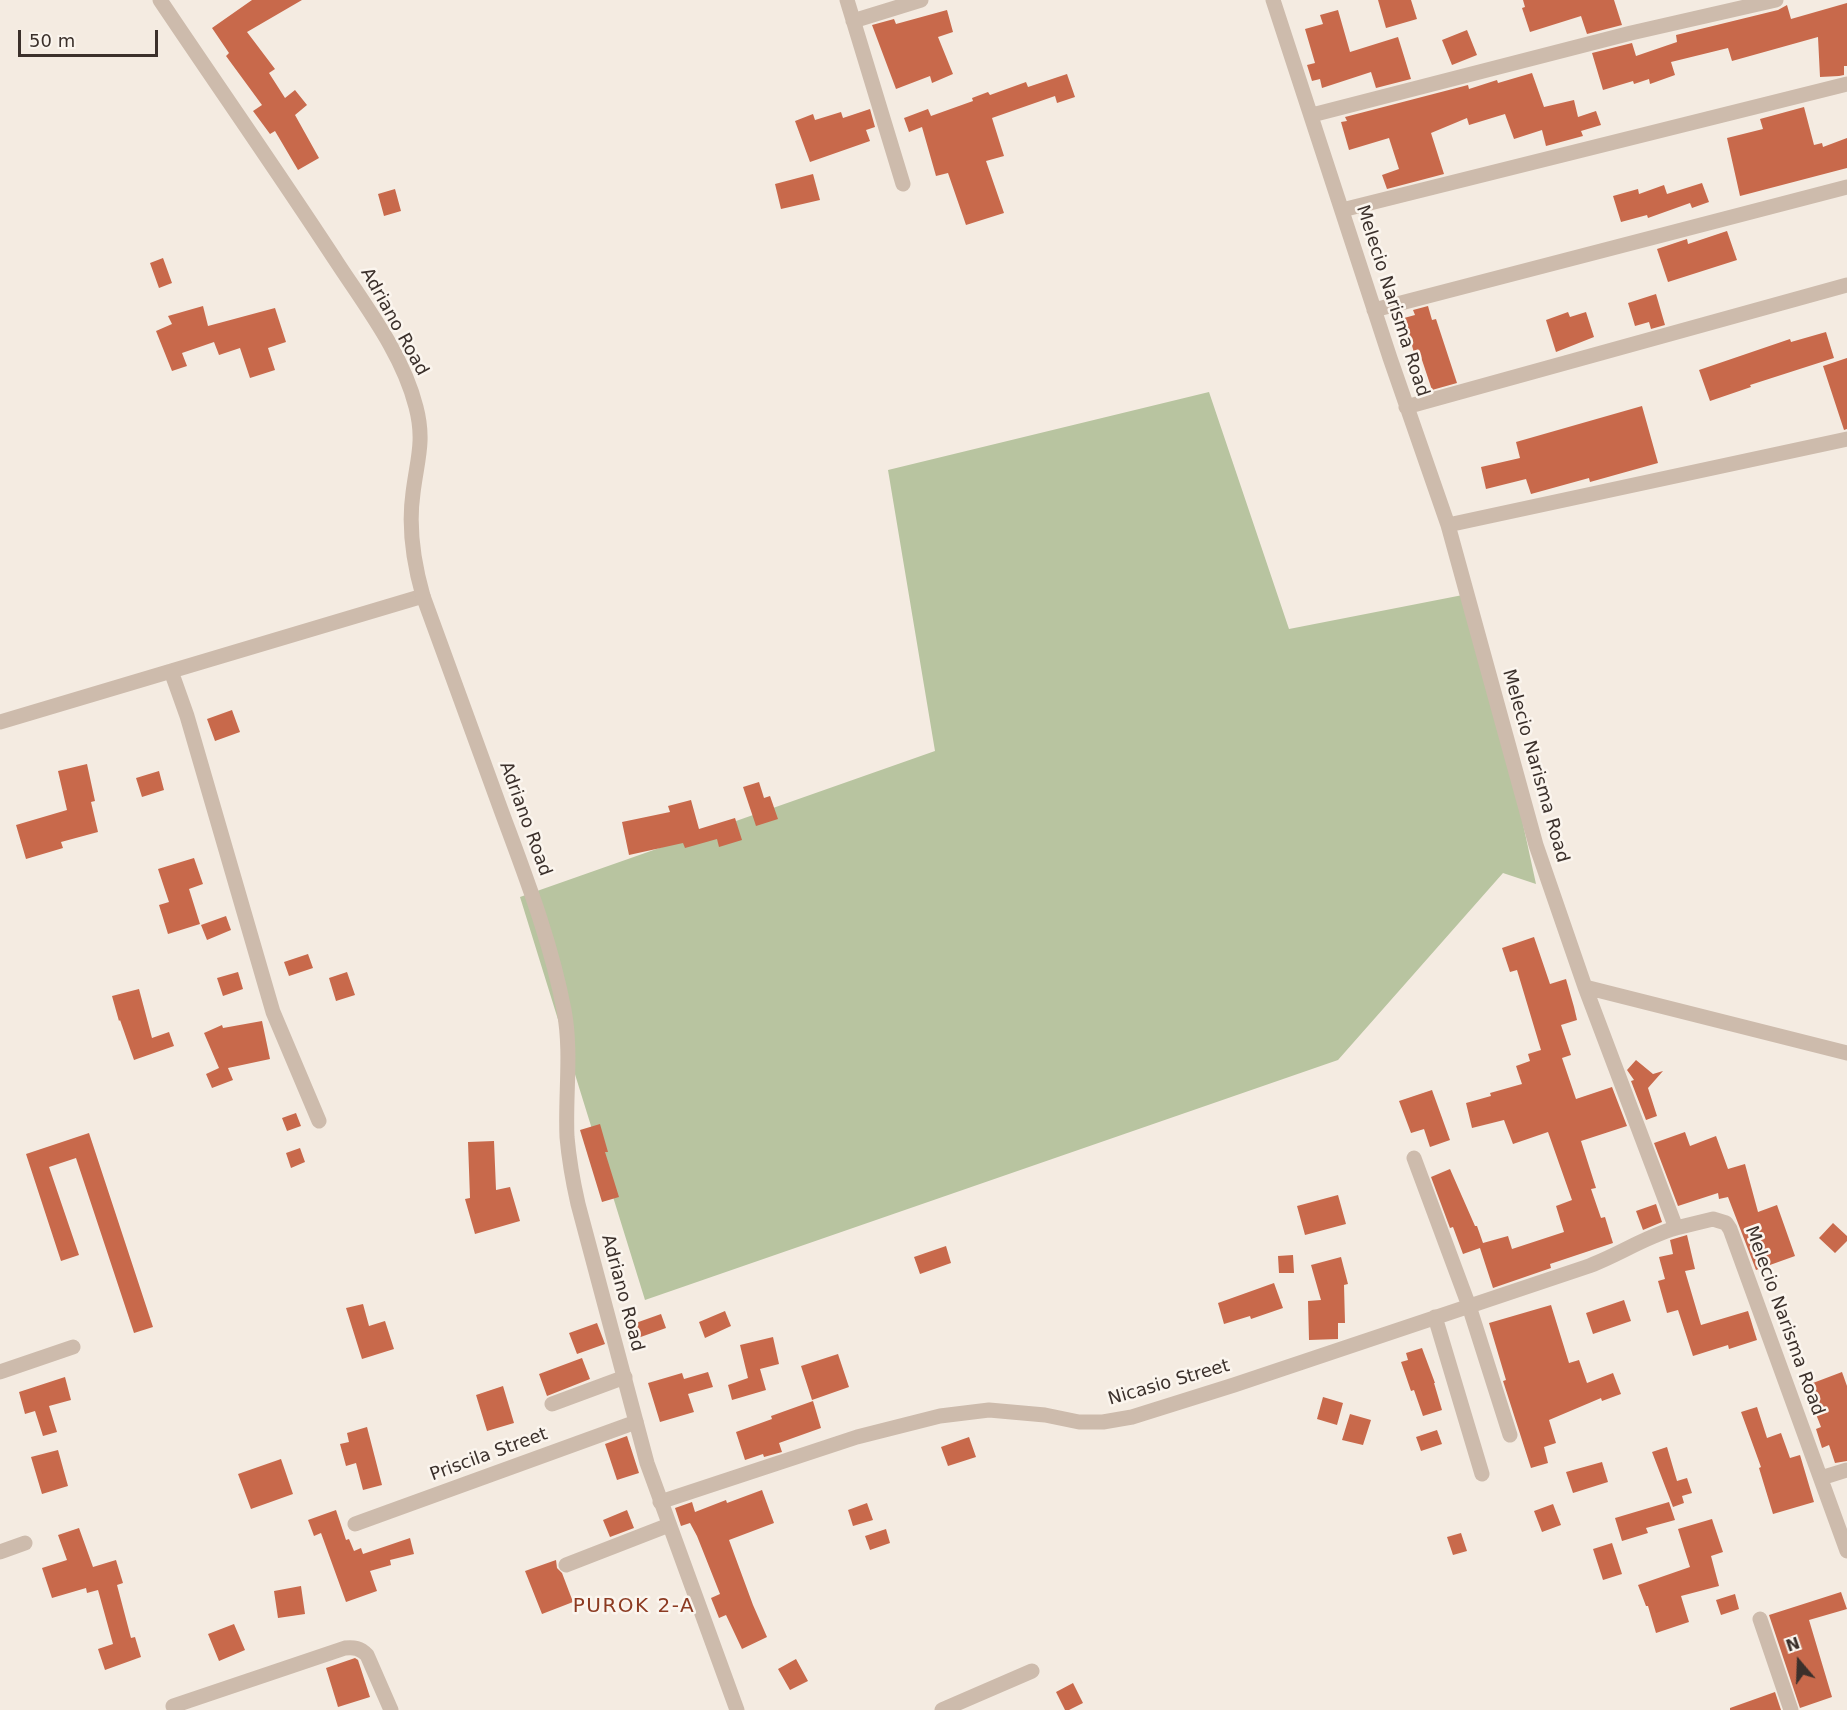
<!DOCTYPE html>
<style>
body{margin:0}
#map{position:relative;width:1847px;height:1710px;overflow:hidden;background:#f4ebe1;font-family:"DejaVu Sans",sans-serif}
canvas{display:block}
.north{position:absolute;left:1769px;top:1632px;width:60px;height:60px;-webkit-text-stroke:4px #fbf5ee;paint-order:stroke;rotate:341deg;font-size:16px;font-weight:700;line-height:24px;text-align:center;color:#3b302b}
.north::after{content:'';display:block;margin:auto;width:21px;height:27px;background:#3b302b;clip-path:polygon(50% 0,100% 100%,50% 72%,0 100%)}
.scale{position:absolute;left:18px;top:30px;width:140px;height:27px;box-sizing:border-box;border:3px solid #3b302b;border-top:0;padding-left:8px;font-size:18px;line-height:21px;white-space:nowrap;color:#3b302b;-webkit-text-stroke:4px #fbf5ee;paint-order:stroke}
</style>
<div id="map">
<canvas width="1847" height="1710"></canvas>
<div class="north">N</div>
<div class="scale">50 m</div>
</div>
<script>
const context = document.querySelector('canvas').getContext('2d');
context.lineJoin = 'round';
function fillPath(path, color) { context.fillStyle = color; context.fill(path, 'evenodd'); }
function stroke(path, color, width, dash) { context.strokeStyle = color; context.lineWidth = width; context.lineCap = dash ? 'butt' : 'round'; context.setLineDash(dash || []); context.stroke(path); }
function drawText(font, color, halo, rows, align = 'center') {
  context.font = font + ' "DejaVu Sans",sans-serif'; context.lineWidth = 5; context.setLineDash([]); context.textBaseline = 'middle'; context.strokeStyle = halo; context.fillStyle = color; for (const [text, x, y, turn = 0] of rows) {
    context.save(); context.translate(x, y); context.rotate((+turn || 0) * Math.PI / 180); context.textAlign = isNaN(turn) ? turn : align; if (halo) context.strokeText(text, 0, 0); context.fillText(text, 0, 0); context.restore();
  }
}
const green = new Path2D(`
 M1209 392 1289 629 1473 593 1536 884 1503 873 1338 1060 645 1300 520 897 935 751 888 470Z`);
const building = new Path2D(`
 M252 0H302L247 32 275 69 269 73 285 98 295 90 307 105 295 115 319 158 298 170 275 131 270 134 253 111 262 105 226 56 229 53 212 28Z
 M1378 0H1411L1417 19 1386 28Z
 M1523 0H1614L1622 25 1587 34 1581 16 1530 32 1522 8 1525 7Z
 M1847 3V66H1844V75L1839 76 1820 77 1818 37 1732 61 1728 48 1671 62 1675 75 1650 84 1649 79 1634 84 1633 81 1603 90 1592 53 1632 43 1636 56 1677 42 1676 35 1778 10 1787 5 1791 19Z
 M947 10 953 32 938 37 953 74 932 83 930 76 896 89 872 25 894 19 896 24Z
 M1338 10 1350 52 1398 37 1411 79 1376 88 1371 72 1322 88 1320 79 1312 81 1307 65 1315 63 1305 29 1323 24 1320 15Z
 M1467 30 1477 55 1452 65 1442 40Z
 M1532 73 1544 107 1574 100 1578 117 1596 111 1601 125 1581 131 1583 136 1546 146 1542 130 1514 139 1505 114 1469 125 1467 118 1431 133 1444 174 1387 189 1382 175 1399 169 1389 138 1349 150 1341 122 1347 121 1345 117 1468 85 1469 89 1497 80 1498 83Z
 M1067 74 1075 97 1057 103 1055 96 992 118 1004 156 986 161 1004 213 966 225 948 173 936 176 922 127 909 132 904 118 928 109 931 116 973 101 972 98 988 92 990 95 1026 82 1028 87Z
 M1804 107 1814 145 1822 143 1823 147 1847 138V168L1740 196 1727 138 1763 129 1760 119Z
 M870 109 875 127 866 130 870 141 810 162 795 121 813 114 815 120 841 112 843 118Z
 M813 174 820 200 781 209 775 184Z
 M1702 183 1709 202 1692 208 1690 203 1648 218 1647 215 1621 222 1613 196 1638 189 1639 194 1664 185 1667 194Z
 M395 189 401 211 384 216 378 194Z
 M1727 231 1737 260 1668 282 1657 249 1687 239 1688 244Z
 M163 258 172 283 159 288 150 263Z
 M1656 294 1665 325 1651 329 1649 322 1635 326 1628 303Z
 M203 306 208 326 275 308 286 342 268 348 275 370 250 378 240 348 219 355 214 342 182 353 187 366 172 371 156 331 172 324 168 316Z
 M1428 306 1432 320 1436 319 1457 383 1432 390 1420 354 1415 356 1404 318 1415 315 1413 310Z
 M1568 312 1570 317 1586 312 1594 337 1556 352 1546 320Z
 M1826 332 1834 358 1750 385 1751 387 1710 401 1699 370 1790 339 1791 342Z
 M1847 358V429L1844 430 1823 366Z
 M1642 406 1658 463 1590 482 1589 478 1531 494 1526 479 1486 489 1481 467 1520 458 1516 442Z
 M232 710 240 732 215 741 207 719Z
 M87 764 95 801 91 802 98 832 61 842 63 848 26 859 16 825 67 810 58 771Z
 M159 771 164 790 142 797 136 778Z
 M759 782 764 798 770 796 778 819 756 826 743 787Z
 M691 800 699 829 735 818 742 840 719 847 717 839 685 848 683 843 629 855 622 822 670 812 668 806Z
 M194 858 203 884 189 889 200 924 168 934 159 905 169 902 158 869Z
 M226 916 231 930 207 940 201 925Z
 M1534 937 1550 984 1566 979 1574 1007 1577 1020 1561 1025 1571 1055 1562 1058 1576 1099 1612 1087 1627 1126 1581 1141 1596 1188 1591 1189 1601 1218 1605 1217 1613 1243 1550 1264 1551 1268 1493 1288 1480 1248 1463 1254 1453 1227 1450 1228 1431 1177 1450 1169 1475 1226H1477L1483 1243 1508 1236 1512 1249 1564 1232 1556 1206 1572 1200 1548 1132 1513 1144 1504 1120 1472 1128 1466 1103 1491 1096 1490 1093 1522 1084 1516 1066 1530 1061 1528 1054 1541 1050 1517 970 1510 972 1502 948Z
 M308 954 313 968 289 976 284 962Z
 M238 972 243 989 223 996 217 978Z
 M347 972 355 995 336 1001 329 978Z
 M139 989 152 1038 169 1032 174 1046 134 1060 120 1020 119 1021 112 996Z
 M262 1021 270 1059 228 1068 233 1080 212 1088 206 1074 219 1068 204 1033 222 1025 223 1028Z
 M1636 1060 1653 1074 1663 1071 1648 1088 1657 1116 1646 1120 1631 1081 1634 1080 1627 1070Z
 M1432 1090 1450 1140 1430 1147 1424 1129 1411 1133 1399 1101Z
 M296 1113 301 1126 287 1131 282 1118Z
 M600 1124 608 1152H605L619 1197 602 1202 580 1130Z
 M1685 1132 1690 1146 1716 1136 1728 1169 1745 1164 1758 1212 1777 1205 1795 1256 1756 1270 1728 1197 1719 1199 1718 1193 1678 1206 1654 1143Z
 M89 1133 153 1327 134 1333 76 1158 49 1167 79 1255 61 1261 26 1154Z
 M494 1141 496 1190 510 1187 520 1221 475 1234 465 1199 470 1198 468 1142Z
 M300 1148 305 1162 291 1168 286 1153Z
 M1338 1195 1346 1224 1305 1235 1297 1206Z
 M1656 1204 1662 1222 1643 1230 1636 1211Z
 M1833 1223 1847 1236V1241L1835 1253 1819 1238Z
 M1687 1235 1695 1269 1685 1271 1701 1325 1748 1311 1757 1340 1729 1349 1728 1345 1693 1356 1678 1310 1667 1313 1658 1281 1665 1279 1659 1257 1673 1254 1670 1240Z
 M946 1246 951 1263 920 1274 914 1257Z
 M1293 1255 1294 1273H1279L1278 1256Z
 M1341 1257 1348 1284 1344 1285 1345 1323H1338V1339L1309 1340 1308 1301 1321 1300 1311 1265Z
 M1274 1283 1283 1308 1251 1319 1250 1316 1224 1324 1218 1303Z
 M1624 1300 1631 1321 1593 1334 1586 1313Z
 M363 1304 369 1326 385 1321 394 1349 362 1359 346 1308Z
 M1551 1305 1569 1363 1579 1360 1587 1383 1613 1373 1621 1394 1602 1401 1601 1398 1549 1420 1556 1443 1544 1447 1548 1463 1531 1468 1503 1381 1506 1380 1489 1323Z
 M725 1311 731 1326 705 1338 699 1322Z
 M661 1314 666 1328 635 1339 630 1325Z
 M597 1323 605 1344 577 1354 569 1333Z
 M773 1337 779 1364 760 1369 766 1390 732 1400 728 1385 748 1378 740 1345Z
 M1422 1348 1435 1383H1434L1442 1410 1423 1416 1414 1390 1411 1391 1401 1362 1408 1360 1406 1353Z
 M838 1354 849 1387 812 1400 801 1366Z
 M582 1358 590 1379 547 1396 539 1374Z
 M708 1372 713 1387 688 1394 694 1412 660 1422 648 1383 682 1373 684 1379Z
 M1842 1372 1847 1386V1461L1835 1463 1829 1445 1822 1448 1816 1429 1821 1427 1805 1386Z
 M65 1377 71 1400 49 1406 57 1432 43 1436 35 1411 25 1414 19 1392Z
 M503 1386 514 1423 487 1431 476 1395Z
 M1323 1397 1343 1403 1337 1425 1317 1419Z
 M813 1401 821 1428 779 1443 782 1452 764 1457 763 1454 745 1460 736 1432 772 1419 771 1416Z
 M1757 1407 1767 1438 1781 1433 1790 1458 1800 1455 1814 1502 1773 1514 1759 1468 1761 1467 1741 1412Z
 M1350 1414 1371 1420 1363 1445 1342 1440Z
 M367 1427 382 1485 363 1490 356 1463 346 1466 340 1444 349 1442 347 1433Z
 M1437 1430 1442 1444 1421 1451 1416 1437Z
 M627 1436 639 1473 617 1480 605 1444Z
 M969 1437 976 1457 948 1466 941 1447Z
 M1667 1447 1677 1481 1687 1478 1692 1493 1682 1496 1684 1503 1673 1507 1652 1452Z
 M58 1450 68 1486 42 1494 31 1457Z
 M281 1459 293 1494 251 1509 238 1474Z
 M1602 1462 1608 1482 1573 1493 1566 1472Z
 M762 1490 774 1523 729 1540 753 1605 767 1637 742 1649 726 1615 719 1618 711 1598 720 1594 697 1536 690 1523 681 1526 675 1508 692 1502 695 1512 726 1500 727 1503Z
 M1669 1502 1675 1520 1646 1528 1648 1533 1622 1541 1615 1518Z
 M867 1503 873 1520 853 1526 848 1510Z
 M1553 1504 1561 1525 1542 1532 1534 1511Z
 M336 1510 346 1540 349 1539 354 1551 361 1548 363 1554 410 1538 414 1554 390 1560 391 1565 370 1571 377 1591 346 1602 321 1533 314 1536 308 1520Z
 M627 1510 634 1528 610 1537 603 1520Z
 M1712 1519 1723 1552 1711 1556 1719 1586 1681 1596 1689 1622 1656 1633 1648 1606H1646L1638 1585 1690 1567 1678 1529Z
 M79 1528 93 1567 116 1560 123 1583 117 1585 131 1638 135 1637 141 1657 105 1670 98 1649 113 1644 98 1590 87 1593 86 1588 52 1598 42 1568 67 1560 58 1535Z
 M886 1529 890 1543 870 1550 865 1536Z
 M1461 1533 1467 1551 1453 1555 1447 1537Z
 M1612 1543 1622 1574 1603 1580 1593 1549Z
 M556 1560 557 1568 562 1573 573 1602 542 1614 525 1571Z
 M301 1586 305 1614 278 1618 274 1591Z
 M1841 1592 1847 1609 1809 1620 1832 1697 1800 1708 1769 1615Z
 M1735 1594 1739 1609 1721 1615 1716 1600Z
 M234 1624 245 1650 219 1661 208 1634Z
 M355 1658 358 1660 370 1697 338 1707 326 1668Z
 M796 1659 808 1681 790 1690 778 1669Z
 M1073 1683 1083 1703 1069 1710H1065L1056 1692Z
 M1775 1692 1781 1710H1730V1708Z`);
const minor = new Path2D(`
 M847 0 903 184
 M1273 0 1390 358 1448 525 1536 845 1585 987 1676 1228 1713 1219 1726 1223 1730 1229 1847 1551
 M853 21 921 0
 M1312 115 1631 33 1776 0
 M1342 210 1847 84
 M1374 310 1847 187
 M1406 407 1847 285
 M1448 525 1847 439
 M171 671 187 716 273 1012 319 1121
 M0 722 423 596
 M1585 987 1847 1053
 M1414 1158 1469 1306 1510 1435
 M1435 1317 1482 1474
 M0 1372 73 1347
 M552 1404 625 1377
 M1821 1478 1847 1470
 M660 1502 857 1437 940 1416 989 1410 1045 1415 1079 1422H1103L1132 1417 1234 1385 1586 1267C1617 1256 1644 1237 1676 1228
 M355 1524 636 1422
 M0 1552 25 1543
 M566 1565 669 1525
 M1760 1619 1791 1710
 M173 1706 345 1648C354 1647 360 1648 367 1655L391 1710
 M942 1710 1032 1671`);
const tertiary = new Path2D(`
 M160 0C219 88 280 175 338 264 367 308 403 355 416 407 425 441 417 460 413 493 408 528 413 561 423 596 449 667 475 738 501 810 525 875 551 941 564 1010 572 1052 565 1095 567 1137 569 1160 573 1182 578 1204L647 1463 737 1710`);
const streetNames = [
 ["Melecio Narisma Road",1392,301,72],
 ["Adriano Road",394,322,61],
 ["Melecio Narisma Road",1535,766,74],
 ["Adriano Road",525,819,70],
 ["Adriano Road",622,1293,75],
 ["Melecio Narisma Road",1784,1321,70],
 ["Nicasio Street",1169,1383,-16],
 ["Priscila Street",489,1455,-20]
];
const neighbourhoodNames = [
 ["PUROK 2-A",634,1607]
];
fillPath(green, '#b8c4a0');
fillPath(building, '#c8694b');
stroke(minor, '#cdbbac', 15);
stroke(tertiary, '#cdbbac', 15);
drawText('18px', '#3b302b', '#fbf5ee', streetNames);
context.letterSpacing = '1.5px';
drawText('20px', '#8c3b22', '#fbf5ee', neighbourhoodNames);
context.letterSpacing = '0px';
</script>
